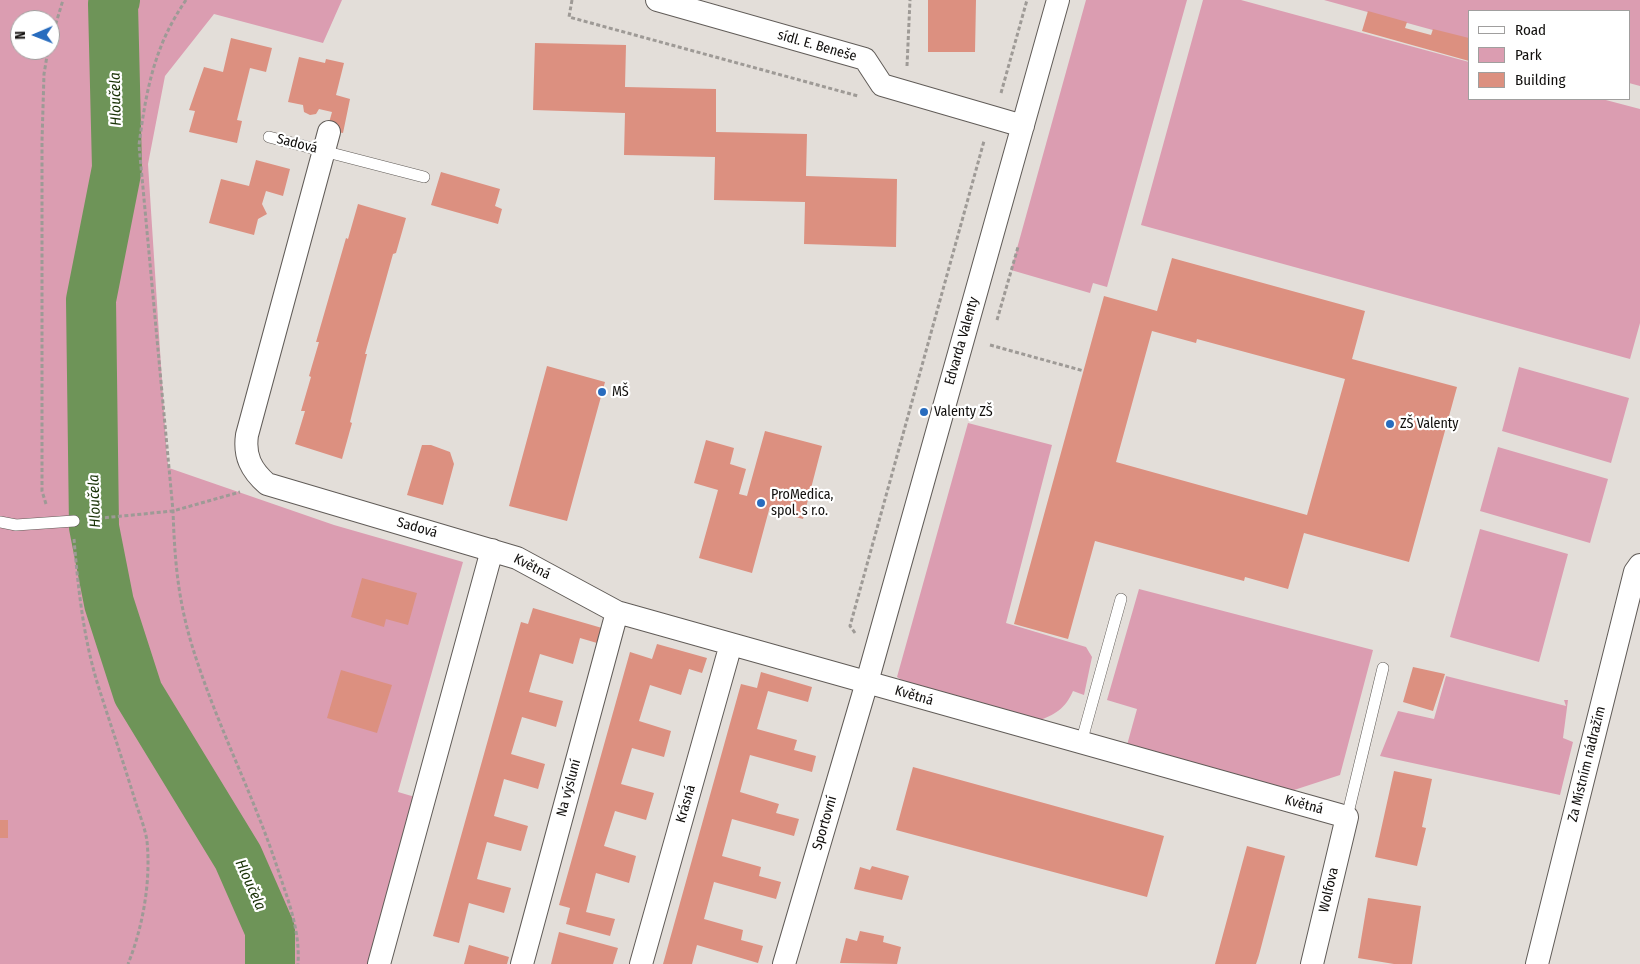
<!DOCTYPE html>
<meta charset="utf-8">
<style>
body{margin:0}
#map{position:relative;width:1640px;height:964px;overflow:hidden;background:#e3ded9;font-family:"Fira Sans Condensed",sans-serif}
canvas{display:block}
.legend{position:absolute;left:1468px;top:10px;width:162px;height:90px;box-sizing:border-box;background:#fff;border:1px solid #a09f9e;margin:0;padding:6px 9px;list-style:none;font-size:15px;color:#110f0d}
.legend li{display:flex;align-items:center;gap:10px;height:25px}
.legend b{width:25px;border:1px solid #a09f9e}
.north{position:absolute;left:10px;top:10px;width:50px;height:50px;box-sizing:border-box;background:#fff;border:1px solid #a09f9e;border-radius:50%;rotate:269deg;font-size:14px;font-weight:700;line-height:20px;text-align:center;color:#110f0d}
.north::after{content:'';display:block;margin:auto;width:18px;height:22px;background:#286cbe;clip-path:polygon(50% 0,100% 100%,50% 72%,0 100%)}
</style>
<div id="map">
<canvas width="1640" height="964"></canvas>
<ul class="legend">
<li><b style="height:6px;background:#fff"></b>Road</li>
<li><b style="height:14px;background:#db9db1"></b>Park</li>
<li><b style="height:14px;background:#dc9080"></b>Building</li>
</ul>
<div class="north">N</div>
</div>
<script>
const context = document.querySelector('canvas').getContext('2d');
context.lineJoin = 'round';
function fillPath(path, color) { context.fillStyle = color; context.fill(path, 'evenodd'); }
function stroke(path, color, width, dash) { context.strokeStyle = color; context.lineWidth = width; context.lineCap = dash ? 'butt' : 'round'; context.setLineDash(dash || []); context.stroke(path); }
function drawText(font, color, halo, rows, align = 'center') {
  context.font = font + ' "Fira Sans Condensed",sans-serif'; context.lineWidth = 4.5; context.setLineDash([]); context.textBaseline = 'middle'; context.strokeStyle = halo; context.fillStyle = color; for (const [text, x, y, turn = 0] of rows) {
    context.save(); context.translate(x, y); context.rotate((+turn || 0) * Math.PI / 180); context.textAlign = isNaN(turn) ? turn : align; if (halo) context.strokeText(text, 0, 0); context.fillText(text, 0, 0); context.restore();
  }
}
const green = new Path2D(`
 M0 0H342L323 43 214 14 165 76 148 164 167 459 169 468 334 525 463 562 398 792 415 797 369 964H0ZM20 20H50V50H20Z
 M1086 0H1187L1107 287 1093 283 1090 293 1011 270Z
 M1203 0H1241L1469 62V99H1602L1640 109V323L1630 359 1141 225Z
 M1324 0H1640V86L1629 83V11H1469V40Z
 M1519 367 1629 398 1611 463 1502 431Z
 M968 423 1052 445 1006 623 1086 647 1092 657 1084 695 1073 691C1065 709 1055 715 1037 721L917 690 897 677Z
 M1498 447 1608 479 1590 543 1480 511Z
 M1480 529 1568 554 1539 662 1450 637Z
 M1139 589 1373 650 1340 775 1291 791 1127 745 1137 709 1107 700Z
 M1446 676 1566 706 1564 700H1568L1563 738 1573 742 1560 795 1380 756 1398 711 1434 719Z`);
const river = new Path2D(`
 M115 0 113 4 117 168 91 300 94 527 109 603 138 693 238 857 270 930V964`);
const building = new Path2D(`
 M928 0H976L975 52H928Z
 M1368 11 1407 22 1405 28 1431 35 1433 29 1469 38V61L1362 31Z
 M231 38 272 48 266 72 250 68 237 120 242 121 237 143 189 132 195 111 189 110 204 67 223 72Z
 M535 43 626 45 625 87 716 89V132L807 134 806 176 897 179 896 247 804 244 805 202 714 200 715 157 624 155 625 113 533 110Z
 M299 57 325 63 326 59 344 63 336 95 350 99 343 133 327 130 332 112 319 109 316 114 310 115 304 112 303 105 288 102Z
 M256 160 290 169 283 196 266 191 262 204 267 214 258 219 254 235 209 223 221 179 249 186Z
 M441 172 500 189 495 206 502 209 498 224 431 205Z
 M358 204 406 218 396 253 393 254 365 354H367L350 422 352 423 342 459 295 444 305 411H301L311 377 309 376 319 342H316L346 238 348 239Z
 M1172 258 1365 311 1352 359 1457 387 1409 562 1304 533 1288 589 1245 577 1244 581 1095 541 1068 639 1014 624 1104 296 1157 311ZM1152 331 1196 343 1197 339 1345 379 1307 515 1116 462Z
 M547 366 605 382 567 521 509 506Z
 M765 431 822 446 803 519 769 510 752 573 699 558 718 490 694 483 706 440 734 448 730 464 746 469 739 494 747 496Z
 M422 445H431L450 452 454 464 443 505 407 495Z
 M362 578 417 593 408 625 386 619 384 627 351 617Z
 M533 608 602 628 597 643 580 638 573 664 540 654 529 692 563 701 556 727 522 717 511 754 545 764 538 789 504 779 494 816 528 826 521 851 487 842 477 879 511 888 504 913 469 903 459 943 433 936 521 622 528 624Z
 M657 644 707 658 702 673 689 669 681 695 650 685 639 721 671 731 664 757 632 748 621 784 654 793 646 820 615 811 604 846 636 856 629 883 596 873 586 912 615 919 610 936 566 924 570 908 559 905 630 652 652 659Z
 M1413 667 1445 674 1433 711 1403 702Z
 M341 670 392 685 377 733 327 718Z
 M761 672 812 687 808 702 768 691 757 729 797 740 794 750 816 756 812 772 750 755 740 792 779 804 776 813 799 819 794 836 732 819 722 856 761 867 759 876 781 882 776 899 714 882 704 919 743 930 741 940 763 946 758 963 697 945 692 964H663L741 684 757 688Z
 M913 767 1164 836 1147 897 896 830Z
 M1394 771 1432 779 1422 827 1426 828 1417 866 1375 857Z
 M0 820H8V838H0Z
 M1247 846 1285 856 1259 955 1256 964H1215Z
 M872 866 909 876 902 900 854 889 860 867 870 870Z
 M1368 898 1421 906 1412 964H1394L1358 958Z
 M860 931 884 936 883 942 901 947 897 964 840 963 846 938 857 941Z
 M559 932 618 948 613 964H551Z
 M469 945 509 957 507 964H464Z`);
const path = new Path2D(`
 M186 0C154 46 146 91 139 145L173 511C175 569 179 609 198 664 222 736 257 803 280 876 290 905 300 933 298 964
 M572 0 569 17 858 96
 M50 43 63 0
 M907 66 910 0
 M1001 93 1027 0
 M997 320 1018 247
 M990 345 1084 371
 M46 504 42 491V141L44 74 48 50
 M92 519 173 511 240 492
 M74 539C78 587 83 635 97 682 109 720 122 758 134 797 138 811 145 827 147 841 151 881 143 927 128 964
 M855 633 850 626 984 141`);
const service = new Path2D(`
 M269 137 424 177
 M0 522 16 525 74 521
 M1081 743 1121 599
 M1347 817 1383 668`);
const minor = new Path2D(`
 M657 0 865 59 882 85 1023 126
 M329 132 247 435C244 456 251 470 267 484L517 558 617 612 1347 817 1312 964
 M379 964 492 550
 M522 964 617 612
 M641 964 731 644
 M784 964 867 682 1058 0
 M1537 964 1635 572 1640 565`);
const markers = [
 [602,392,5,"#286cbe"],
 [924,412,5,"#286cbe"],
 [1390,424,5,"#286cbe"],
 [761,503,5,"#286cbe"]
];
const streetNames = [
 ["sídl. E. Beneše",817,46,16],
 ["Sadová",297,144,14],
 ["Edvarda Valenty",962,341,-74],
 ["Sadová",417,528,16],
 ["Květná",532,567,27],
 ["Květná",914,696,16],
 ["Za Místním nádražím",1587,764,-76],
 ["Na výsluní",569,788,-75],
 ["Krásná",686,804,-74],
 ["Květná",1304,805,15],
 ["Sportovní",825,823,-74],
 ["Wolfova",1329,890,-77]
];
const poiNames = [
 ["MŠ",612,392],
 ["Valenty ZŠ",934,412],
 ["ZŠ Valenty",1400,424],
 ["ProMedica,",771,495],
 ["spol. s r.o.",771,511]
];
const waterNames = [
 ["Hloučela",116,99,-91],
 ["Hloučela",95,501,-92],
 ["Hloučela",250,885,66]
];
fillPath(green, '#db9db1');
stroke(river, '#6e9458', 50);
fillPath(building, '#dc9080');
stroke(service, '#615c58', 12);
stroke(minor, '#615c58', 24);
stroke(path, '#9e9a96', 3, [4, 2.5]);
stroke(service, '#fff', 11);
stroke(minor, '#fff', 22);
for (const [x, y, r, color] of markers) { const dot = new Path2D(); dot.arc(x, y, r, 0, 2 * Math.PI); context.fillStyle = color; context.fill(dot); stroke(dot, '#fff', 2); }
drawText('14px', '#110f0d', '#fff', streetNames);
drawText('14px', '#110f0d', '#fff', poiNames, 'left');
drawText('italic 15px', '#193206', '#fff', waterNames);
</script>
